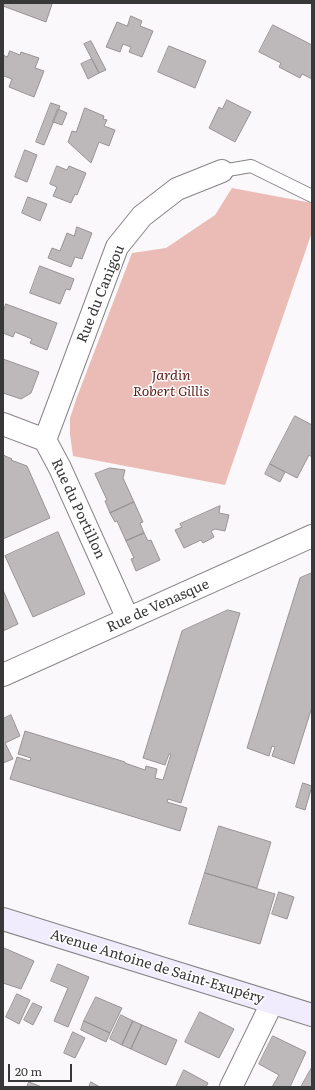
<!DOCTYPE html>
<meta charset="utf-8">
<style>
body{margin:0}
#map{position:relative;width:315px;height:1090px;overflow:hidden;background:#fbf8fb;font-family:Literata,serif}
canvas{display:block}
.frame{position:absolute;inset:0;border:4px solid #393839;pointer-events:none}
.scale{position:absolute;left:8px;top:1064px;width:64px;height:18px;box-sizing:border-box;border:2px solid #393839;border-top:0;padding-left:5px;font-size:12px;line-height:14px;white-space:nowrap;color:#393839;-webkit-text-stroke:3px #fff;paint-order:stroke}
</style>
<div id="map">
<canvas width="315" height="1090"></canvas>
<div class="frame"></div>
<div class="scale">20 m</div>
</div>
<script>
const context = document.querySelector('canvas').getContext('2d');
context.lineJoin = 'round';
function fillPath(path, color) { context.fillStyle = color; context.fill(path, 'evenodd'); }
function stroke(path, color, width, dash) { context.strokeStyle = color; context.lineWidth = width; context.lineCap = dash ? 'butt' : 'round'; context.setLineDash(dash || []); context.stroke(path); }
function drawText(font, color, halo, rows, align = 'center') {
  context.font = font + ' Literata,serif'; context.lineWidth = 3; context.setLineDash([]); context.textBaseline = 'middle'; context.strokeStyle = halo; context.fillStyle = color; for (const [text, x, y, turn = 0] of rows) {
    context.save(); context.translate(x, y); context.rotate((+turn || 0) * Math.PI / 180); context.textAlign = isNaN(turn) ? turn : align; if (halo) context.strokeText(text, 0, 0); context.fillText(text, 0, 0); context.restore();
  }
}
const green = new Path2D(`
 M232 188 312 203V232L225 485 73 456 70 434V418L77 397 132 253 166 248 215 215Z`);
const building = new Path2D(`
 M3 3H50L52 4 46 22 3 6Z
 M131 16 142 21 140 26 153 31 142 57 129 52 131 47 123 44 120 52 106 47 117 22 127 26Z
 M273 25 312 45V79L302 74 300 78 279 67 281 63 259 52Z
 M91 41 106 70 99 73 84 44Z
 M169 46 206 61 195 88 158 72Z
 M10 51 20 55 21 52 39 58 35 68 44 71 34 97 9 87 12 79 4 76 3 79V55L7 57Z
 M92 59 99 73 88 79 81 64Z
 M227 100 251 112 235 142 209 128 219 107 222 109Z
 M51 103 60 106 44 145 36 142Z
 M85 108 104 116 103 119 107 120 104 126 115 130 109 146 99 142 91 163 68 142 72 131 76 132Z
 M58 109 67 113 62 125 53 122Z
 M25 150 37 155 27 182 15 177Z
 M57 166 67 170 69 166 86 173 77 195 75 194 71 203 53 196 57 187 50 184Z
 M28 197 47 204 40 221 22 213Z
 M77 227 92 233 82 259 75 257 71 267 48 258 52 248 60 251 67 233 74 236Z
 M40 266 74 279 70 290 66 289 60 304 30 293Z
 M6 304 57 323 47 350 30 343 32 339 15 332 13 337 3 333V313Z
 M3 359 39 372 31 393 21 399 3 393Z
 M295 416 312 425V457L309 455 297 478 270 464Z
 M3 455 12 459 11 460 27 466 50 518 3 539Z
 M270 464 285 472 280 482 265 474Z
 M110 468 125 470 123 478 134 502 110 513 105 501 107 500 95 474Z
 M134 502 143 522 140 523 144 533 126 541 117 521 115 522 110 513Z
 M220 506 219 513 229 515 225 531 215 529 211 531 214 537 203 543 201 540 184 548 175 530 182 527 180 524Z
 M58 532 85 594 33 617 5 556Z
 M144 533 148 541 151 540 160 560 136 571 131 559 134 558 126 541Z
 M312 573V707L294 764 272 756 275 747 272 746 269 756 247 748 300 578Z
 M3 590 18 624 3 631Z
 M228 610 240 613 181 803 168 799 167 802 187 808 180 831 10 779 17 757 30 761 31 758 18 754 25 731 125 762V763L145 770 146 766 157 769 155 778 163 780 171 754H169L165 765 143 758 182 631Z
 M11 715 20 736 5 743 13 759 3 763V719Z
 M303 783 312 786 305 810 296 807Z
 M219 826 271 842 257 888 205 873Z
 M205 873 275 894 260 944 189 924Z
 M279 892 294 897 287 919 272 914Z
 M4 948 34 961 21 989 3 983V951Z
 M58 964 89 977 68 1027 54 1021 68 988 51 981Z
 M17 994 30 1000 19 1024 6 1017Z
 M96 997 122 1008 110 1033 84 1021Z
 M33 1003 42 1007 33 1025 24 1020Z
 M200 1012 234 1029 219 1058 185 1042Z
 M121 1015 133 1021 122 1045 110 1039Z
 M84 1021 110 1033 106 1042 81 1030Z
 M133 1021 142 1025 131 1049 122 1045Z
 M142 1025 177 1040 166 1065 131 1049Z
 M73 1032 85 1038 75 1058 64 1053Z
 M273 1036 306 1052 290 1087H272L279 1075 259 1064Z
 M312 1067V1087H301Z
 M184 1070 208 1083 206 1087H176Z
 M29 1082 42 1087H27Z
 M91 1082 100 1087H89Z`);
const service = new Path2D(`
 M222 171 251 166 312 196`);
const minor = new Path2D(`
 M3 424 45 440 60 468 128 619
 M45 440 117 247 142 216 177 189 222 171
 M231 1087 272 1003`);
const tertiary = new Path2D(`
 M3 675 312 536`);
const secondary = new Path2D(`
 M3 919 312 1015`);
const streetNames = [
 ["Rue du Canigou",101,294,-68],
 ["Rue du Portillon",78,509,65],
 ["Rue de Venasque",158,606,-24],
 ["Avenue Antoine de Saint-Exupéry",157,967,17]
];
const parkNames = [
 ["Jardin",171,376],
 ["Robert Gillis",171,392]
];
fillPath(green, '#ebbcb5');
fillPath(building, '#bdb9ba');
stroke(building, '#989394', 1);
stroke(service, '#878486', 14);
stroke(minor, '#878486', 24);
stroke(tertiary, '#878486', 24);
stroke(secondary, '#878486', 24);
stroke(service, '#fff', 12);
stroke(minor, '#fff', 22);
stroke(tertiary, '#fff', 22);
stroke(secondary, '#f0ecfd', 22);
drawText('14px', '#393839', '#fff', streetNames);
drawText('italic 14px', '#5d1d17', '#fff', parkNames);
</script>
